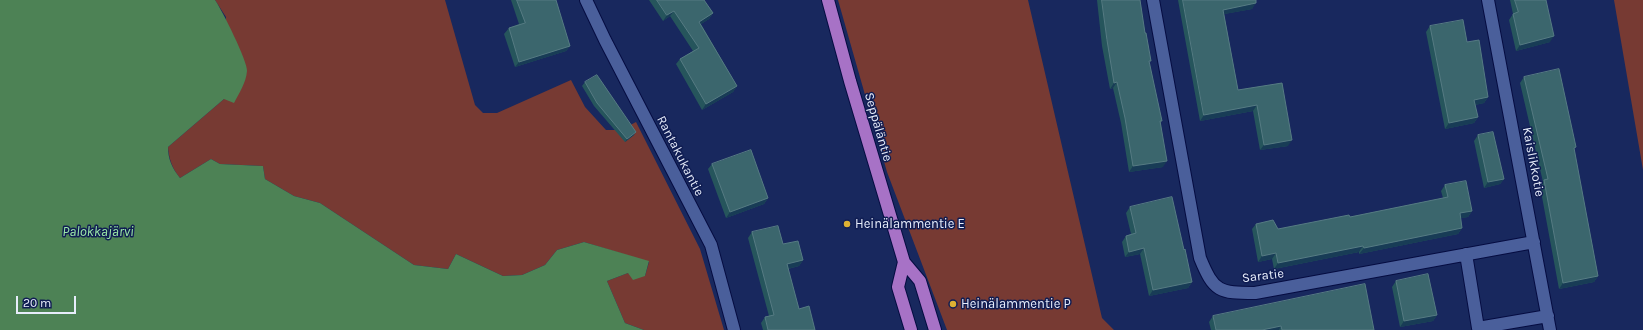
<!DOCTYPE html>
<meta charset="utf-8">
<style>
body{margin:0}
#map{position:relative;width:1643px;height:330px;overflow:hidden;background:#18285e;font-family:Karla,sans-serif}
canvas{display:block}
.scale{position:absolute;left:16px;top:296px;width:60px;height:18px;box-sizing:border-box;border:2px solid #e7edfb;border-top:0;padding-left:5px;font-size:12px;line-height:14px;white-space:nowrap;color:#e7edfb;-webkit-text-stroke:3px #101d53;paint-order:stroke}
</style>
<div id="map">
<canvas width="1643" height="330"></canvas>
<div class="scale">20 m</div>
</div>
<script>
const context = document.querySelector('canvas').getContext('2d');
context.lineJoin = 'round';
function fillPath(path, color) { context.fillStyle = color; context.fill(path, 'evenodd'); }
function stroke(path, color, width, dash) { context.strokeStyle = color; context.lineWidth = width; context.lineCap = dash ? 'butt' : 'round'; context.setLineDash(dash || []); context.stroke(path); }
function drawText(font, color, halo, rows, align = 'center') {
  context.font = font + ' Karla,sans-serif'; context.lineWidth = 3; context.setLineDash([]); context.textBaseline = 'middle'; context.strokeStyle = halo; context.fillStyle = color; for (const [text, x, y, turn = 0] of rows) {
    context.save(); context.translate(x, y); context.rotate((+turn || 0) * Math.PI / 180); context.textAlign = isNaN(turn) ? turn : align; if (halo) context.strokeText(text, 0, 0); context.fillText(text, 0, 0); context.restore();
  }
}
const green = new Path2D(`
 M215 0H445L475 105 483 113H497L571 80 585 107 606 130H621L636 122 700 249 724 330H644L625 323 607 281 628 273 645 276 649 262 584 242 557 250 545 265 522 275 503 276 456 254 448 269 414 265 320 203 294 196 265 179 263 166 220 164 211 159 180 178C172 168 169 159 168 147L224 99 226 17Z
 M838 0H1028L1102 318 1114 330H947L887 172Z
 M1614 0H1643V170Z`);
const water = new Path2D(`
 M0 0H215C222 10 248 62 247 71 246 83 239 93 234 103L224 99 168 147C168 159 172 168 180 178L211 159 220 164 263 166 265 179 294 196 320 203 414 265 448 269 456 254 503 276 522 275 545 265 557 250 584 242 649 261 645 276 633 280 628 273 607 281 625 323 644 330H0Z`);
const minor = new Path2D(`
 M586 0 605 40 711 245 734 330
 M1153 0 1200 258C1214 292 1219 293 1255 293L1534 242
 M1488 0 1550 330
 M1466 254 1478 328 1548 316`);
const major = new Path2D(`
 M828 0 850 81 904 262 920 281 935 330
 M904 262 898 287 911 330`);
const wall = new Path2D(`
 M511 0H556L570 46 566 51 515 67 504 34 509 28 519 24Z
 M649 0H704L713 13 709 19 701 24 737 86 733 92 702 110 676 64 680 59 693 51 670 16 663 21Z
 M1097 0H1140L1149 64 1161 123 1163 167 1129 172 1121 123 1113 88 1110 89 1102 46Z
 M1178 0H1256L1252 9 1224 14 1238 90 1282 83 1288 146 1260 150 1253 111 1200 121Z
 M1510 0H1546L1550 42 1516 51 1509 20 1513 14Z
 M1430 26 1467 42 1488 97 1484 103 1475 105 1478 117 1474 123 1445 129 1426 32Z
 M1524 77 1574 150 1598 276 1594 282 1559 289 1540 186 1543 182 1520 83Z
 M585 82 634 135 625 142 594 106 582 86Z
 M1478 135 1504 179 1500 184 1484 188 1474 141Z
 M712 164 768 198 764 204 726 218 708 169Z
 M1445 185 1472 211 1468 217 1460 218 1462 228 1458 234 1359 254V252L1274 269 1272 259 1258 262 1252 229 1256 224 1278 229 1350 217 1443 198 1441 191Z
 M1130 207 1192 282 1188 288 1149 296 1140 254 1125 257 1122 242 1126 236 1131 234 1126 213Z
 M752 232 783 244 803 260 799 266 788 269 799 309 815 330H763L761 323 765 317 769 316 748 238Z
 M1396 281 1437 315 1433 321 1400 327 1392 287Z
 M1213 316 1374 330H1211L1209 322Z`);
const shadedWall = new Path2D(`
 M1256 3 1252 9 1219 15 1223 10Z
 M674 11 670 16 663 21 667 15Z
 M713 13 709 19 695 28 699 22Z
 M1554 36 1550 42 1516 51 1520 45Z
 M570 46 566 51 515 67 519 62Z
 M1117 82 1113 88 1110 89 1114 83Z
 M737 86 733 92 702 110 706 104Z
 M1488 97 1484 103 1470 106 1474 100Z
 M1257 105 1253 111 1200 121 1204 115Z
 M1478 117 1474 123 1445 129 1449 123Z
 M636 132 634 135 625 142 627 139Z
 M1292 140 1288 146 1260 150 1264 145Z
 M1167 161 1163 167 1129 172 1133 166Z
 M1504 179 1500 184 1484 188 1488 182Z
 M768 198 764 204 726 218 730 212Z
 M1472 211 1468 217 1455 219 1460 213Z
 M1462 228 1458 234 1359 254 1364 248Z
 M1363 246 1359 252 1274 269 1278 263Z
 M1144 248 1140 254 1125 257 1129 252Z
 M1276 253 1272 259 1258 262 1262 256Z
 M803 260 799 266 783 270 787 264Z
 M1598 276 1594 282 1559 289 1563 283Z
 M1192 282 1188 288 1149 296 1153 290Z
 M1437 315 1433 321 1400 327 1404 321Z
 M1281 326 1279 330H1262Z`);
const building = new Path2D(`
 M517 0H556L570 46 519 62 509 28 525 23Z
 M657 0H704L713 13 699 22 737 86 706 104 680 59 699 48 674 11 667 15Z
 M1102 0H1140L1145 33H1146L1151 61H1149L1162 121H1160L1167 161 1133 166 1125 118 1117 82 1114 83 1107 40Z
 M1183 0H1256V3L1223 10 1238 90 1282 83 1292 140 1264 145 1257 105 1204 115Z
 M1515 0H1546L1554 36 1520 45 1513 14 1518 12Z
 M1463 20 1467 42 1479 40 1488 97 1474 100 1478 117 1449 123 1430 26Z
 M1559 69 1576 147 1574 148 1598 276 1563 283 1544 180 1548 179 1524 77Z
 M597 75 636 132 627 139 597 103 585 82Z
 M1493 132 1504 179 1488 182 1478 135Z
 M751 150 768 198 730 212 712 164Z
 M1466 181 1472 211 1460 213 1462 228 1364 248 1363 246 1278 263 1276 253 1262 256 1256 224 1273 220 1278 229 1349 215 1350 217 1448 197 1445 185Z
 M1172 197 1184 250 1185 249 1192 282 1153 290 1144 248 1129 252 1126 236 1136 233 1130 207Z
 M778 226 783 244 798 241 803 260 787 264 799 309 809 306 815 330H768L765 317 774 315 752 232Z
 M1428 274 1437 315 1404 321 1396 281Z
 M1365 284 1374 330H1282L1281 326 1262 330H1216L1213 316Z`);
const markers = [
 [847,224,4,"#deb133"],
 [953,304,4,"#deb133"]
];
const streetNames = [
 ["Seppäläntie",878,127,74],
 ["Rantakukantie",680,156,63],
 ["Kaislikkotie",1533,162,79],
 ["Saratie",1263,276,-7]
];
const poiNames = [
 ["Heinälammentie E",855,224],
 ["Heinälammentie P",961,304]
];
const waterNames = [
 ["Palokkajärvi",98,232]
];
fillPath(green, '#773a33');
fillPath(water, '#4d8255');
stroke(minor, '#050c41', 14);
stroke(major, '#050c41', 14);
stroke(minor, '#4a5f9b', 12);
stroke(major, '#a772c6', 12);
fillPath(wall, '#26555c');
fillPath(shadedWall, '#183c56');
fillPath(building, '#3b666d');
stroke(building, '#567b83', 1);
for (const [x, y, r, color] of markers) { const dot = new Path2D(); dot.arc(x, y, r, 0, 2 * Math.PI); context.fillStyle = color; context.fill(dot); stroke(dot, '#101d53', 1.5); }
drawText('13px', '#e7edfb', '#101d53', streetNames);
drawText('13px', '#e7edfb', '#101d53', poiNames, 'left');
drawText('italic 14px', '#9deaa8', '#101d53', waterNames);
</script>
